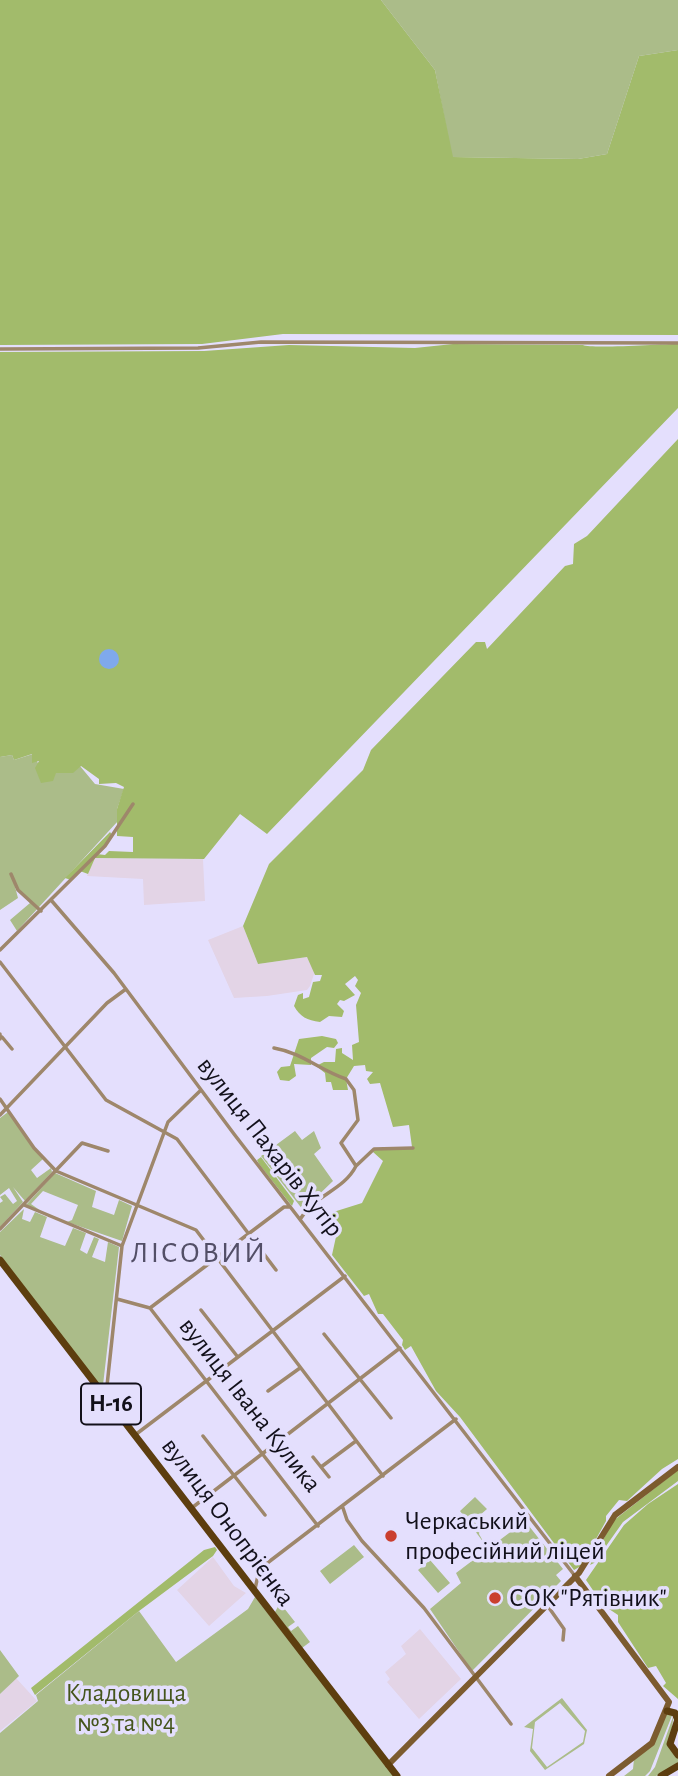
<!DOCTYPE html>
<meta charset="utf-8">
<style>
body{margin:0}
canvas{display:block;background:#e4dffd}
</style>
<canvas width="678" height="1776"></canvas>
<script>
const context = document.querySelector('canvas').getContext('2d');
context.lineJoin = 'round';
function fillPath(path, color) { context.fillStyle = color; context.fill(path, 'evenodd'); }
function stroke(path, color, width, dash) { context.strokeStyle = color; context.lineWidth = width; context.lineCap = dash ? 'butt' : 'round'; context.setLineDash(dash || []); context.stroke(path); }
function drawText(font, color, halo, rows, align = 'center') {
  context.font = font + ' "Alegreya Sans",sans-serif'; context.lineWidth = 7; context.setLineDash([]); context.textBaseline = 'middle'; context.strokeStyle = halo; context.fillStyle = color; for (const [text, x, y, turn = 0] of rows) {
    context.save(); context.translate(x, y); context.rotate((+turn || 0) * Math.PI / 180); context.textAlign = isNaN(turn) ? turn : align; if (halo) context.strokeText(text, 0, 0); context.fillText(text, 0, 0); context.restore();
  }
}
const industrial = new Path2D(`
 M94 858 203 859 205 901 144 905 143 879 87 876Z
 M243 926 258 964 307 957 315 971 310 986 307 990 267 996 234 998 208 940Z
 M213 1557 234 1586 246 1593 209 1626 177 1590Z
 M420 1629 461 1679 419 1719 387 1682 390 1679 385 1672 406 1654 401 1646Z
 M16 1678 37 1701 0 1731V1694Z`);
const green = new Path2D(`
 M381 0H678V50L639 56 607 154 578 159 452 157 435 70Z
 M33 754 39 765 56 773 80 766 95 784 124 789 117 809 118 821 17 931 10 920 30 903 14 883 18 898 0 910V757L12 755 14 760Z
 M8 1112 43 1159 31 1170 37 1178 51 1168 52 1172 25 1201 13 1187 23 1202 0 1227V1203L3 1201 0 1197 5 1194 13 1204 17 1201 9 1188 0 1195V1118Z
 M295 1131 302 1140 314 1131 321 1148 314 1154 333 1181 303 1210 261 1156Z
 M55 1173 96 1191 92 1207 114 1215 119 1200 132 1206 122 1241 67 1222 72 1220 78 1205 43 1191 31 1204 41 1211 26 1205Z
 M24 1209 22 1219 30 1222 35 1212 47 1217 40 1237 65 1246 73 1228 86 1233 80 1250 87 1254 94 1237 99 1239 92 1257 105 1262 108 1242 119 1247 103 1385 100 1386 0 1255V1232Z
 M475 1497 487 1509 472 1522H475L480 1529 479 1534 484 1543 460 1511Z
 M525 1521 563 1569 556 1575 561 1581 472 1671 430 1609 461 1583 456 1573Z
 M354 1545 364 1557 330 1584 320 1571Z
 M430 1560 450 1583 438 1593 418 1570Z
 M255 1597 395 1776H0V1733L38 1701 36 1695 139 1611 176 1662 248 1609Z
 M280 1603 295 1622 288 1627 291 1631 298 1626 310 1642 302 1648 275 1612Z
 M0 1650 19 1676 0 1694Z
 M562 1698 587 1730 584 1744 545 1770 530 1751 533 1729 524 1727ZM560 1703 585 1731 583 1742 547 1767 532 1748 535 1722Z
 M667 1712 673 1713 650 1771 645 1776H624L633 1769 634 1759 648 1748Z
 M674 1714 669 1747 678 1758V1763L656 1776H648L655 1767Z`);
const forest = new Path2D(`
 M0 0H381L435 70 453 157 578 159 607 154 639 56 678 50V335L283 334 202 344 0 345Z
 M453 344 583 345C591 349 662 344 678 344V408L267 834 240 814 204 859 95 858 88 874 80 871 71 880 65 878 110 832 113 836 97 854 105 855 109 851 133 852V837L117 836V809L124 787 116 783 99 784V779L81 766 73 773H56L53 781 41 783 35 768 39 761 32 763V754L14 760 12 755 0 757V352L204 351 289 345 415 348Z
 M678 439V1459L662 1469 627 1501 619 1500 606 1516V1521L581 1566 574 1570 460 1417 436 1391 411 1346 405 1350 402 1345 403 1340 383 1314H378L369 1294 364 1296 332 1255 339 1223 325 1221 327 1214 362 1203 383 1161 373 1152 374 1149 412 1147 409 1125 393 1127 380 1083 370 1084 367 1079 373 1072 366 1071 365 1065 354 1066 346 1079 348 1090H333L331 1082H326L325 1073 316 1066 324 1062H335L336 1049 342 1048V1053L353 1060 352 1045 359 1042 356 1005 361 993 355 986 358 980 355 976 345 984 355 995 344 1001 340 1000 337 1004 344 1011 342 1017 329 1016 320 1022C307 1020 300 1017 294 1006L298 995 303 993V999L309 997 313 982 320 981 322 975H315L307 957 258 964 243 926 269 864 363 770 371 750 476 642H485L487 649 565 566 573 564 574 544 587 536Z
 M322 1036 336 1039 338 1043 334 1048 327 1047 311 1058V1065L294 1064 296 1076 289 1081 280 1080 277 1072 281 1067 290 1066 299 1039Z
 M261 1157 294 1201 292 1206 259 1164 257 1160Z
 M678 1470V1481L623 1522 594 1563 590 1565 613 1521Z
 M678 1484V1699L663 1686 666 1683 656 1666 648 1668 618 1622V1615L603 1605 586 1580 624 1525 648 1504Z
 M215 1547 217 1550 213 1556 139 1611 35 1695 31 1688 204 1550Z`);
const water = new Path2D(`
 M99 659a10 10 0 1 1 20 0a10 10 0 1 1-20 0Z`);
const street = new Path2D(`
 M0 349 198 348 261 342 678 343
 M11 874 18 890 41 911
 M51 900 114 973 234 1134 575 1576
 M0 950 105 846 133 804
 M0 962 106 1100 177 1139 276 1270
 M0 1034V1039
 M2 1037 12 1049
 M274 1048C303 1053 319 1070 346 1079L354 1090 358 1120 341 1143 356 1166C344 1190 315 1195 301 1218
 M0 1099 34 1148 56 1171 196 1230 383 1476
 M0 1115 107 1003 126 989
 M356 1166 374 1149 413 1148
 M24 1205 122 1246
 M0 1229 82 1143 108 1151
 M117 1299 150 1308 284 1207H289
 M150 1308 318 1526
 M201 1310 237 1356
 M324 1334 391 1418
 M268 1391 300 1368
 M106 1395 122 1246 168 1122 201 1090
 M135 1435 345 1276
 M203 1436 265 1515
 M313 1457 329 1477
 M321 1467 356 1441
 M193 1507 400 1348
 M343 1508 347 1520 362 1541 424 1608 511 1724
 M255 1589 259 1571 266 1564 456 1419
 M547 1605 564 1629 563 1640`);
const secondary = new Path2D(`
 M575 1576 669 1702 652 1743 609 1776
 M388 1765 579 1573 615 1515 678 1467`);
const primary = new Path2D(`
 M0 1260 397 1776
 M667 1711 675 1713 678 1720
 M678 1719 670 1744 678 1755
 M661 1776 678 1766`);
const markers = [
 [391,1536,7,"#ca3e2e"],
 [495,1598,7,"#ca3e2e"]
];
const shields = [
 [111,1404,60]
];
const shieldNames = [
 ["Н-16",111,1404]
];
const streetNames = [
 ["вулиця Пахарів Хутір",270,1147,52],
 ["вулиця Івана Кулика",250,1405,52],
 ["вулиця Онопрієнка",228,1522,53]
];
const poiNames = [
 ["Черкаський",405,1521],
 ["професійний ліцей",405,1551],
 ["СОК \"Рятівник\"",509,1598]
];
const parkNames = [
 ["Кладовища",126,1693],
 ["№3 та №4",126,1723]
];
const quarterNames = [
 ["ЛІСОВИЙ",199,1253]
];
fillPath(industrial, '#e3d4e6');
fillPath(green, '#abbc89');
fillPath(forest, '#a2bb6b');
fillPath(water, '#7fa9ec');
stroke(street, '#9e876b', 3.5);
stroke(secondary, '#7c5b2f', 6);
stroke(primary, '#5d3e0f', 7);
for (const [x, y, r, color] of markers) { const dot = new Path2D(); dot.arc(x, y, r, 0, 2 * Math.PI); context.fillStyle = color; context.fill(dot); stroke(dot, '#e4dffd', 2.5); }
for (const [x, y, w] of shields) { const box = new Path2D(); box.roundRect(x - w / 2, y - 20.5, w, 41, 5); context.fillStyle = '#e4dffd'; context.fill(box); stroke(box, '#12101a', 2); }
drawText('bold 24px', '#12101a', null, shieldNames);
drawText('26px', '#12101a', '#e4dffd', streetNames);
drawText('26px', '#12101a', '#e4dffd', poiNames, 'left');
drawText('26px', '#45551c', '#e4dffd', parkNames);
context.letterSpacing = '2px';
drawText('30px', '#534f67', '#e4dffd', quarterNames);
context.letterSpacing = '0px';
</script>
